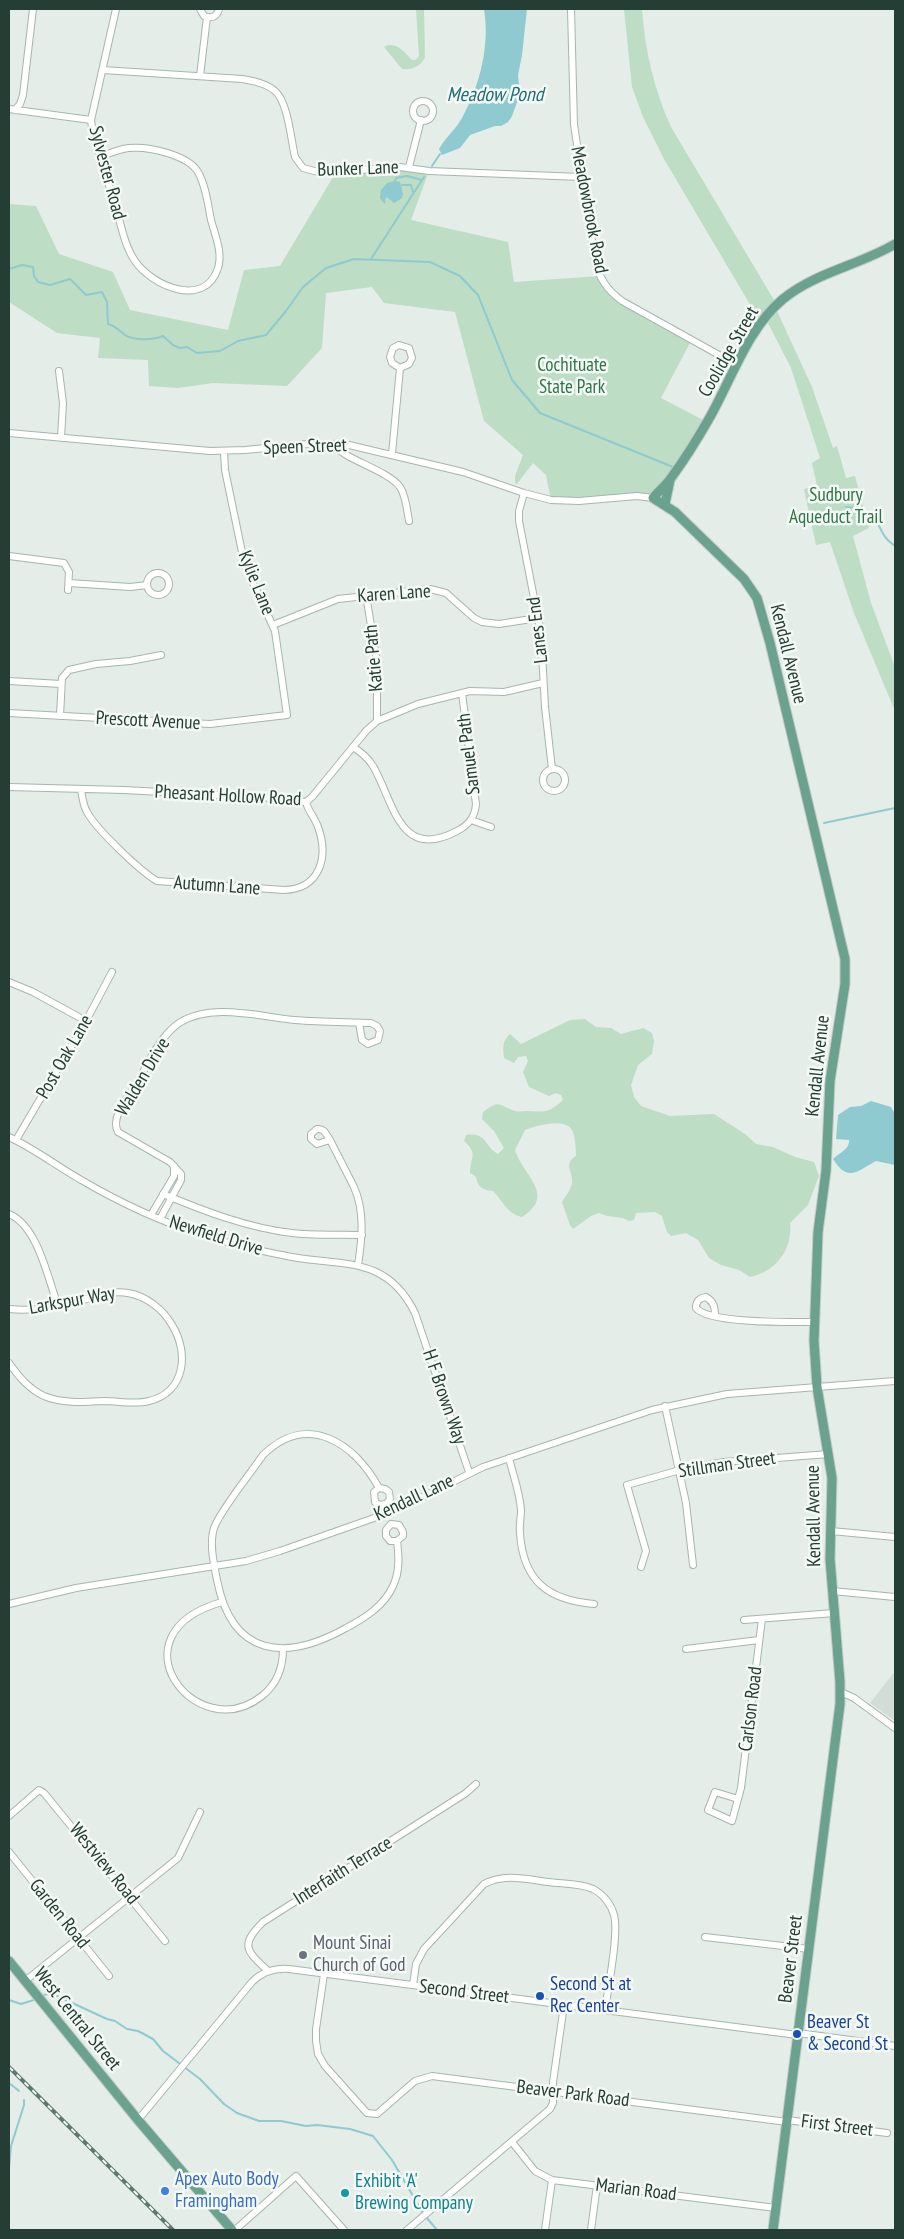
<!DOCTYPE html>
<style>
body{margin:0}
#map{position:relative;width:904px;height:2239px;overflow:hidden;background:#e4ede8;font-family:"PT Sans Narrow",sans-serif}
canvas{display:block}
.frame{position:absolute;inset:0;border:10px solid #243e35;pointer-events:none}
</style>
<div id="map">
<canvas width="904" height="2239"></canvas>
<div class="frame"></div>
</div>
<script>
const context = document.querySelector('canvas').getContext('2d');
context.lineJoin = 'round';
function fillPath(path, color) { context.fillStyle = color; context.fill(path, 'evenodd'); }
function stroke(path, color, width, dash) { context.strokeStyle = color; context.lineWidth = width; context.lineCap = dash ? 'butt' : 'round'; context.setLineDash(dash || []); context.stroke(path); }
function drawText(font, color, halo, rows, align = 'center') {
  context.font = font + ' "PT Sans Narrow",sans-serif'; context.lineWidth = 5; context.setLineDash([]); context.textBaseline = 'middle'; context.strokeStyle = halo; context.fillStyle = color; for (const [text, x, y, turn = 0] of rows) {
    context.save(); context.translate(x, y); context.rotate((+turn || 0) * Math.PI / 180); context.textAlign = isNaN(turn) ? turn : align; if (halo) context.strokeText(text, 0, 0); context.fillText(text, 0, 0); context.restore();
  }
}
const built = new Path2D(`
 M895 1671V1721L870 1703Z`);
const green = new Path2D(`
 M416 9H424V11L425 57C422 66 412 70 402 69L384 47C396 40 405 53 412 60H416L419 56Z
 M624 9H642C645 51 654 89 671 127L774 300 758 318 664 159 643 117 632 87Z
 M391 167 429 171 411 220 508 242 514 282 600 276 609 290 692 339 661 398 707 422 653 498 551 500 546 475 533 463 517 484 515 483V476L523 455 484 421 455 312 384 303 372 287 326 293 322 348 287 386 213 383 178 388 149 386 148 360 98 358 100 338 57 333 9 302V204L36 206 59 254 113 272 130 310 228 330 244 270 280 266 336 172Z
 M777 311 812 387 833 448 837 446 846 478 855 476 869 528 853 536 871 603 895 667V711L854 613 830 542 816 545 804 489 817 486 812 463 820 458 791 368 768 323Z
 M585 1019 596 1027 611 1028 621 1034 643 1028 652 1033 654 1041 652 1054 638 1065 631 1085 634 1097 641 1106 670 1116 714 1114 745 1134 756 1144 773 1147 795 1157 814 1162 819 1176 808 1205 790 1223C793 1250 775 1272 750 1277L739 1270 721 1265 709 1258 698 1240 686 1233 671 1236 667 1232 662 1216 655 1212 636 1213 634 1220 629 1221C621 1215 611 1219 599 1213L591 1216 573 1229 570 1225 562 1202C565 1197 570 1191 572 1184 574 1172 562 1164 576 1156 576 1149 575 1138 573 1132 566 1116 536 1126 525 1130L515 1150C523 1176 557 1195 522 1217 506 1213 504 1202 493 1191 483 1190 478 1188 476 1177L470 1173C470 1157 479 1154 464 1141L466 1135C487 1132 483 1145 498 1154L504 1148 494 1131 482 1119 483 1112C501 1099 497 1105 515 1111 518 1112 523 1111 527 1111 544 1112 550 1113 563 1100L561 1095 556 1093 549 1096 529 1087 523 1072 528 1061 526 1056 518 1057 514 1063 504 1058C503 1047 502 1041 510 1034L521 1044 570 1020Z`);
const water = new Path2D(`
 M484 9H527L522 55 518 75 520 94 512 116 508 122 501 126H495L470 135 460 148 442 155 439 149C445 138 456 129 462 118 480 85 490 46 484 9Z
 M395 181 400 182 403 194 402 198 394 203 387 197 385 199V204L380 198 381 190 387 183Z
 M871 1101 891 1107 895 1114V1165L876 1161C857 1171 848 1183 833 1159 839 1153 850 1149 849 1140L836 1139 838 1115 850 1107 861 1106Z`);
const stream = new Path2D(`
 M432 166 440 154
 M395 181 396 178 407 176 422 180
 M402 185H411L413 192
 M371 259 424 177
 M9 269 22 265 33 267 34 276 38 282 50 285 70 279 86 295 102 292 107 302 108 324C116 326 119 331 125 335 134 341 153 340 163 336L173 345 180 348 187 347 197 353 220 351 238 341 266 335 286 311 303 287 326 268 354 259 430 262 460 276 478 295 512 380 540 413 673 467
 M846 507C854 507 867 511 873 517 882 526 879 535 895 546
 M824 823 895 808
 M41 1997 46 1994 55 1995 107 2019 115 2021 127 2029 138 2031 153 2039 163 2051 200 2079 224 2104 237 2113 259 2121H281L306 2126 317 2125 350 2129 373 2136 392 2160 423 2213
 M9 2000 21 2004 37 1999
 M9 2083 19 2091
 M9 2169 11 2146 24 2105V2100
 M426 2217 437 2230`);
const minor = new Path2D(`
 M200 9 204 16C211 19 217 17 219 9
 M571 9 574 125 595 260C599 278 607 290 622 301L737 365
 M103 70 242 79C253 81 266 83 275 91 288 102 291 140 295 157L303 168 322 173 400 167 429 171 581 177
 M200 76 207 17
 M413 111a10 10 0 1 1 20 0a10 10 0 1 1-20 0Z
 M9 109 91 120
 M15 110 20 104 23 95 33 9
 M100 157C110 153 119 149 129 148 148 146 188 155 198 172 206 186 208 205 211 220 215 235 223 253 218 268 205 309 152 286 135 261 126 248 122 230 118 215 110 188 102 162 93 135L91 120 116 9
 M409 167 421 120
 M59 371 63 403 61 438
 M9 433 210 451 245 450 307 444 349 445 463 472 524 493 551 500 579 501 637 496 653 498
 M334 444C340 458 388 470 400 487 406 496 407 510 409 521
 M392 454 400 368 409 364 412 358 409 348 399 345 393 348 390 357 392 363 400 368
 M524 493 519 511V521L541 634 545 707 552 769
 M9 556 64 563 69 572 68 590
 M147 584a11 11 0 1 1 22 0a11 11 0 1 1-22 0Z
 M69 583 130 587 147 585
 M366 595 377 662V721
 M273 625 338 599 430 589 446 593 474 618 482 622 499 624 538 618
 M9 681 61 684
 M9 713 210 724 287 715 275 631 248 572 242 552 225 470 224 451
 M60 716 62 678 69 670 96 664 130 661 161 655
 M353 747C361 752 368 758 373 766 394 802 399 862 457 831 469 825 475 817 476 804L462 693
 M543 780a11 11 0 1 1 22 0a11 11 0 1 1-22 0Z
 M9 787 124 790 275 798 306 802 312 797 366 731 377 721 418 704 470 691 504 692 543 683
 M81 789C82 797 83 805 87 812 96 829 140 871 157 881L284 890C320 889 329 857 318 827 315 818 308 811 306 802
 M471 820 491 827
 M9 982 33 992 86 1021
 M9 1137C35 1149 58 1167 83 1181 119 1202 157 1220 197 1233 228 1244 260 1251 292 1257 344 1266 387 1256 415 1313L469 1472
 M16 1140 86 1021 112 972
 M330 1140 317 1144 311 1139V1134L317 1129C324 1128 326 1134 330 1140L354 1187C365 1212 362 1239 358 1265
 M163 1194C204 1211 248 1228 292 1233 315 1236 338 1234 362 1235
 M9 1214C38 1226 48 1279 58 1306
 M151 1215 174 1176V1166
 M160 1219 181 1180V1174L170 1162 118 1132C110 1117 128 1097 136 1085 148 1064 159 1037 179 1023 212 1002 260 1017 295 1020 320 1022 346 1022 371 1023L377 1026 380 1031 378 1040 368 1044 362 1040 359 1023
 M9 1309C35 1312 58 1306 83 1300 98 1296 112 1290 128 1293 146 1296 163 1309 172 1325 189 1352 186 1392 149 1401 134 1405 120 1401 104 1401 85 1402 63 1404 44 1396 29 1389 19 1377 9 1363
 M715 1316C715 1307 714 1302 706 1297 699 1298 696 1301 696 1308 709 1324 792 1322 815 1322
 M665 1406 686 1503 693 1565
 M509 1458C513 1475 520 1493 521 1510 521 1518 519 1526 520 1533 523 1581 548 1600 594 1604
 M379 1488 385 1489 389 1492 390 1499 386 1504 379 1505 375 1502 374 1492 379 1488C354 1442 307 1412 263 1455 251 1473 221 1509 214 1528 209 1544 214 1564 217 1580 232 1657 285 1662 346 1628 365 1618 384 1606 393 1586 400 1572 399 1556 397 1541L403 1536V1532L399 1525 391 1524 386 1530V1536L390 1541H397
 M831 1531 895 1537
 M641 1567 646 1551 627 1485 680 1470 724 1462 829 1454
 M832 1591 895 1597
 M222 1602C109 1634 196 1748 262 1696 277 1684 283 1668 283 1649
 M9 1604 76 1588 246 1561 280 1551 394 1511 483 1467 652 1410 727 1394 895 1381
 M744 1620 834 1613
 M686 1649 759 1640
 M841 1692 854 1698 895 1728
 M738 1799 715 1792 708 1810 732 1821 741 1788 762 1619
 M9 1816 39 1790 44 1793 165 1941
 M9 1852 109 1976
 M705 1937 809 1949
 M268 1971C247 1951 239 1946 263 1922L466 1793 476 1784
 M324 1974 316 2029V2041L318 2054 325 2066 367 2113 377 2114 415 2081 432 2076 787 2122
 M25 1981 178 1858 200 1812
 M413 1985 416 1964 424 1949 484 1884C504 1873 526 1879 548 1882 562 1884 580 1883 593 1889 603 1894 611 1904 614 1915 619 1934 608 1988 605 2010
 M798 2033 895 2046
 M138 2120 252 1982C262 1972 274 1968 289 1969L797 2035
 M787 2120 887 2133
 M512 2142 535 2171 552 2180 776 2208
 M235 2230 296 2176 344 2230
 M407 2230 550 2109 553 2103V2082L564 2005
 M545 2230 552 2180
 M591 2230 597 2185`);
const major = new Path2D(`
 M665 504 670 480
 M9 1961 138 2120 232 2230
 M773 2230 840 1704V1682L830 1559 832 1478 817 1387 814 1341 818 1232 826 1171 830 1081 845 984V959L770 643 757 598 744 579 675 512 653 498C659 491 666 485 671 478 685 459 698 438 710 417 732 378 748 328 783 299 816 272 860 265 895 244`);
const rail = new Path2D(`
 M9 2067 173 2230`);
const markers = [
 [303,1955,5,"#6b7280"],
 [540,1996,5,"#1a4fb4"],
 [797,2034,5,"#1a4fb4"],
 [165,2191,5,"#3f7fe0"],
 [345,2193,5,"#0f9aa8"]
];
const streetNames = [
 ["Bunker Lane",358,169,-2],
 ["Sylvester Road",107,173,75],
 ["Meadowbrook Road",589,210,79],
 ["Coolidge Street",729,352,-60],
 ["Speen Street",305,447,-2],
 ["Kylie Lane",256,583,68],
 ["Karen Lane",394,594,-4],
 ["Lanes End",538,630,-97],
 ["Kendall Avenue",788,654,76],
 ["Katie Path",374,658,-95],
 ["Prescott Avenue",148,721,3],
 ["Samuel Path",469,754,-97],
 ["Pheasant Hollow Road",228,796,3],
 ["Autumn Lane",217,886,4],
 ["Post Oak Lane",65,1057,-60],
 ["Kendall Avenue",818,1066,-84],
 ["Walden Drive",143,1077,-59],
 ["Newfield Drive",216,1236,17],
 ["Larkspur Way",72,1301,-10],
 ["H F Brown Way",444,1397,71],
 ["Stillman Street",727,1465,-8],
 ["Kendall Lane",414,1498,-25],
 ["Kendall Avenue",814,1516,-91],
 ["Carlson Road",751,1709,-83],
 ["Westview Road",104,1864,51],
 ["Interfaith Terrace",343,1871,-32],
 ["Garden Road",59,1914,51],
 ["Beaver Street",791,1959,-83],
 ["Second Street",464,1992,7],
 ["West Central Street",77,2019,51],
 ["Beaver Park Road",573,2094,7],
 ["First Street",837,2126,7],
 ["Marian Road",636,2190,7]
];
const parkNames = [
 ["Cochituate",572,366],
 ["State Park",572,388],
 ["Sudbury",836,496],
 ["Aqueduct Trail",836,518]
];
const worshipNames = [
 ["Mount Sinai",313,1944],
 ["Church of God",313,1966]
];
const transitNames = [
 ["Second St at",550,1985],
 ["Rec Center",550,2007],
 ["Beaver St",807,2023],
 ["& Second St",807,2045]
];
const shopNames = [
 ["Apex Auto Body",175,2180],
 ["Framingham",175,2202]
];
const cultureNames = [
 ["Exhibit 'A'",355,2182],
 ["Brewing Company",355,2204]
];
const waterNames = [
 ["Meadow Pond",495,95]
];
fillPath(built, '#d2ddd7');
fillPath(green, '#bdddc4');
fillPath(water, '#8ecad0');
stroke(stream, '#8ecad0', 2);
stroke(minor, '#a7b5af', 8);
stroke(major, '#c2c9c6', 11);
stroke(minor, '#fff', 6);
stroke(major, '#6aa18f', 9);
stroke(rail, '#5e7970', 4);
stroke(rail, '#f4f9f6', 2, [5.5]);
for (const [x, y, r, color] of markers) { const dot = new Path2D(); dot.arc(x, y, r, 0, 2 * Math.PI); context.fillStyle = color; context.fill(dot); stroke(dot, '#f4f9f6', 2); }
drawText('19px', '#243e35', '#f4f9f6', streetNames);
drawText('19px', '#2f7445', '#f4f9f6', parkNames);
drawText('19px', '#5b616d', '#f4f9f6', worshipNames, 'left');
drawText('19px', '#164399', '#f4f9f6', transitNames, 'left');
drawText('19px', '#366cbe', '#f4f9f6', shopNames, 'left');
drawText('19px', '#0d838f', '#f4f9f6', cultureNames, 'left');
drawText('italic 20px', '#1f6f78', '#f4f9f6', waterNames);
</script>
